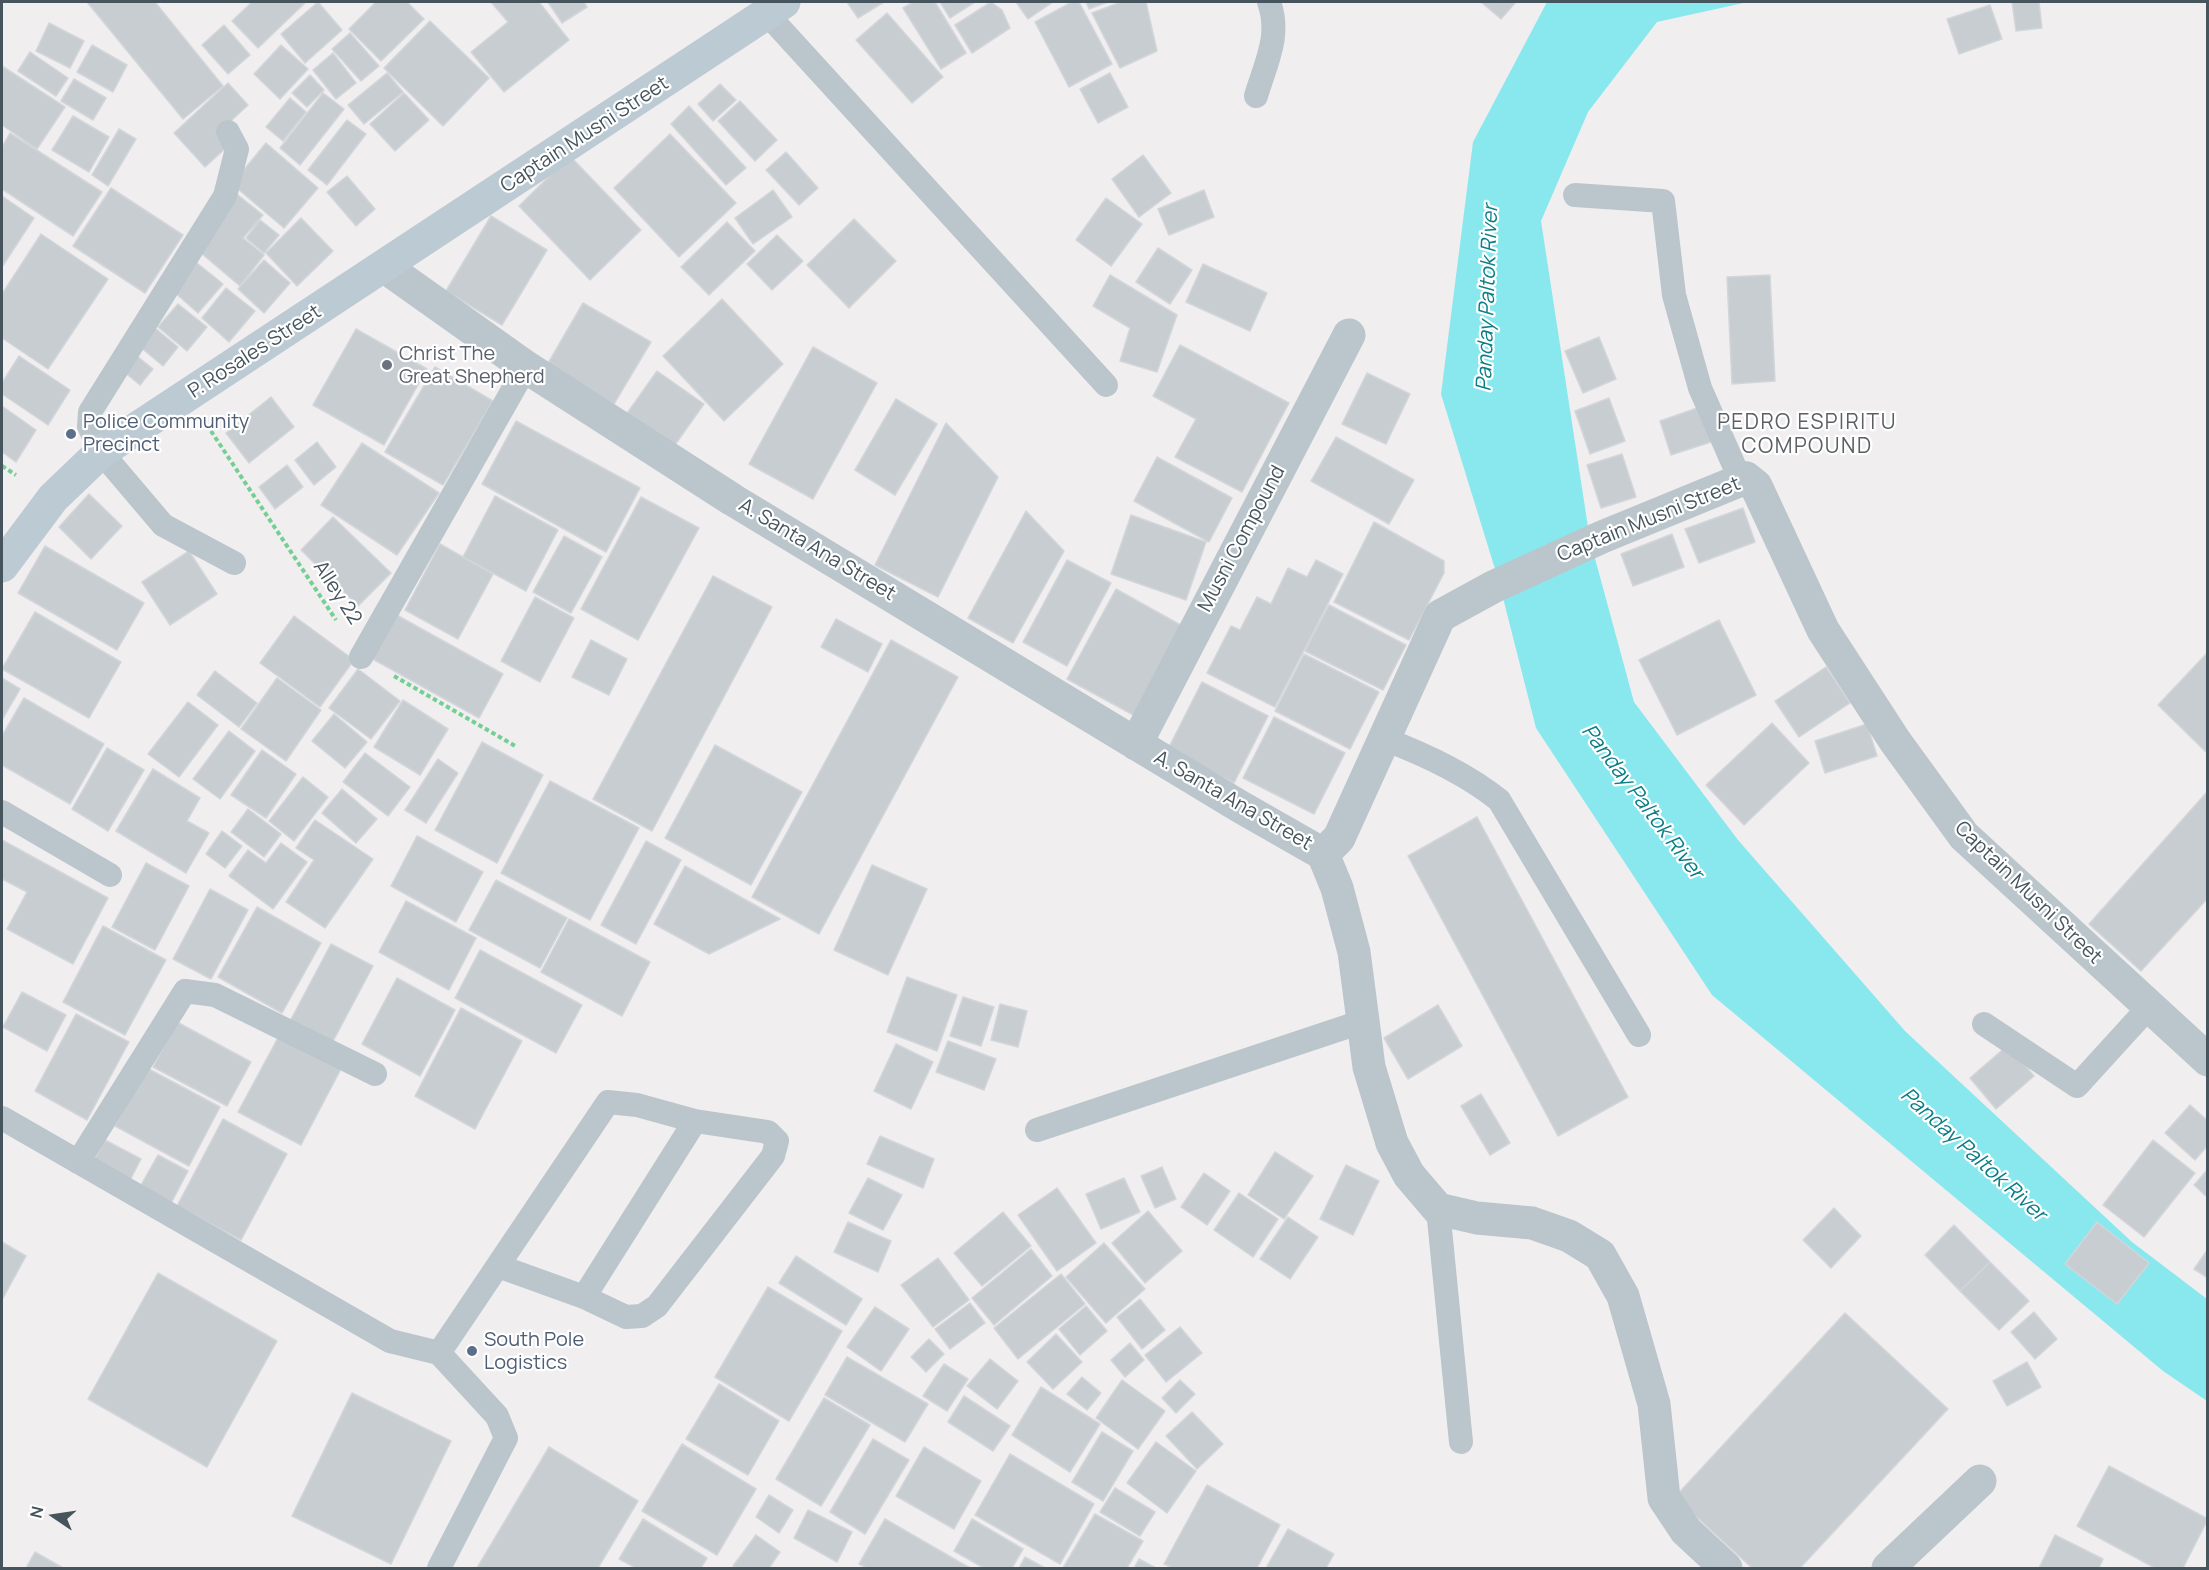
<!DOCTYPE html>
<style>
body{margin:0}
#map{position:relative;width:2209px;height:1570px;overflow:hidden;background:#f1eeef;font-family:Manrope,sans-serif}
canvas{display:block}
.frame{position:absolute;inset:0;border:3px solid #46555d;pointer-events:none}
.north{position:absolute;left:24px;top:1486px;width:60px;height:60px;-webkit-text-stroke:4px #fff;paint-order:stroke;rotate:283deg;font-size:16px;font-weight:700;line-height:24px;text-align:center;color:#46555d}
.north::after{content:'';display:block;margin:auto;width:21px;height:27px;background:#46555d;clip-path:polygon(50% 0,100% 100%,50% 72%,0 100%)}
</style>
<div id="map">
<canvas width="2209" height="1570"></canvas>
<div class="frame"></div>
<div class="north">N</div>
</div>
<script>
const context = document.querySelector('canvas').getContext('2d');
context.lineJoin = 'round';
function fillPath(path, color) { context.fillStyle = color; context.fill(path, 'evenodd'); }
function stroke(path, color, width, dash) { context.strokeStyle = color; context.lineWidth = width; context.lineCap = dash ? 'butt' : 'round'; context.setLineDash(dash || []); context.stroke(path); }
function drawText(font, color, halo, rows, align = 'center') {
  context.font = font + ' Manrope,sans-serif'; context.lineWidth = 4.5; context.setLineDash([]); context.textBaseline = 'middle'; context.strokeStyle = halo; context.fillStyle = color; for (const [text, x, y, turn = 0] of rows) {
    context.save(); context.translate(x, y); context.rotate((+turn || 0) * Math.PI / 180); context.textAlign = isNaN(turn) ? turn : align; if (halo) context.strokeText(text, 0, 0); context.fillText(text, 0, 0); context.restore();
  }
}
const water = new Path2D(`
 M1547 2H1748L1657 22 1588 112 1541 221 1590 540 1634 702 1738 840 1905 1031 2132 1242 2207 1299V1401L2163 1371 1712 995 1536 728 1499 582 1441 394 1473 142Z`);
const building = new Path2D(`
 M87 2H155L223 86 183 119Z
 M252 2H306L258 48 232 21Z
 M318 2 342 30 305 63 281 34Z
 M376 2H407L424 19 381 61 349 29Z
 M491 2H539L569 40 504 92 471 52 508 22Z
 M548 2H584L587 7 562 23Z
 M847 2H884L858 18Z
 M913 2H935L966 53 941 69 903 8Z
 M940 2H975L950 18Z
 M991 2 1002 10 1010 28 972 53 955 25Z
 M1016 2H1053L1028 19Z
 M1072 2H1079L1112 64 1069 87 1035 22Z
 M1086 2H1108L1089 9Z
 M1121 2H1146L1157 51 1120 68 1092 13Z
 M1481 2H1516L1501 19Z
 M2012 2H2039L2042 28 2016 31Z
 M1990 5 2002 39 1959 54 1947 19Z
 M887 13 943 77 912 103 856 40Z
 M430 21 489 78 443 126 384 68Z
 M49 23 84 41 70 68 36 51Z
 M224 25 250 55 228 74 202 45Z
 M350 33 379 66 361 81 332 49Z
 M92 45 127 65 113 92 77 72Z
 M281 45 308 69 280 99 254 74Z
 M30 52 68 78 56 96 18 71Z
 M333 53 356 83 336 99 313 70Z
 M2 66 65 107 37 149 2 125Z
 M387 73 403 92 364 124 348 105Z
 M1110 73 1128 107 1098 123 1080 89Z
 M310 75 324 90 307 107 292 93Z
 M74 79 106 98 93 120 61 101Z
 M228 83 248 105 216 135 227 147 205 167 174 133Z
 M720 84 736 100 713 121 698 104Z
 M323 93 344 109 300 165 280 148Z
 M404 93 429 120 395 151 370 124Z
 M290 98 306 112 283 141 266 127Z
 M740 101 777 140 755 161 718 121Z
 M689 106 746 168 726 185 671 124Z
 M73 116 109 137 89 172 52 150Z
 M347 120 366 134 327 185 308 170Z
 M119 129 136 139 108 186 92 175Z
 M10 133 102 192 73 236 2 189V147Z
 M670 134 736 203 679 257 614 188Z
 M266 143 318 188 284 228 232 184Z
 M786 152 818 188 799 205 766 170Z
 M1143 155 1171 193 1139 217 1112 179Z
 M570 156 641 230 590 280 519 206Z
 M347 176 375 209 356 226 327 192Z
 M111 188 183 235 145 293 73 246Z
 M773 190 792 217 753 244 735 218Z
 M1204 190 1214 217 1169 235 1158 209Z
 M238 195 263 215 243 238 264 255 240 286 195 248Z
 M2 196 34 218 2 267Z
 M1106 198 1142 224 1111 266 1076 240Z
 M491 216 547 250 502 325 446 291Z
 M301 218 333 251 297 286 266 253Z
 M854 219 896 261 849 308 807 265Z
 M260 220 279 235 264 253 246 238Z
 M727 222 755 251 709 295 681 267Z
 M41 234 108 279 48 369 2 338V294Z
 M777 235 803 261 772 290 747 264Z
 M1158 248 1192 270 1170 304 1136 282Z
 M264 260 290 283 264 313 238 289Z
 M197 263 223 284 198 313 173 291Z
 M1203 264 1267 293 1250 331 1186 302Z
 M1110 275 1177 315 1157 372 1120 361 1130 328 1093 306Z
 M1770 275 1775 381 1732 384 1727 277Z
 M226 288 255 311 229 342 202 318Z
 M722 299 783 364 724 421 663 356Z
 M583 303 651 342 614 404 547 365Z
 M178 304 207 327 187 351 158 327Z
 M155 328 178 347 163 366 139 346Z
 M356 329 427 369 384 445 313 405Z
 M1599 337 1616 379 1583 393 1565 351Z
 M1180 345 1289 403 1242 492 1175 457 1196 419 1153 396Z
 M813 347 877 383 813 499 749 464Z
 M19 356 70 390 48 425 2 394V383Z
 M137 356 153 369 140 385 123 371Z
 M435 367 493 401 443 485 385 452Z
 M657 371 704 404 670 452 623 419Z
 M1367 373 1410 394 1386 444 1342 424Z
 M271 397 294 427 249 463 226 433Z
 M1609 398 1625 441 1590 454 1575 411Z
 M896 399 937 424 895 495 855 470Z
 M2 406 36 430 16 462 2 452Z
 M1703 406 1714 441 1671 455 1660 421Z
 M516 421 640 488 606 552 482 484Z
 M946 423 998 477 938 597 875 565Z
 M1336 437 1414 480 1389 524 1311 481Z
 M317 442 336 467 314 485 295 460Z
 M362 443 439 493 397 555 321 505Z
 M1622 454 1636 497 1601 508 1587 465Z
 M1157 457 1232 498 1209 542 1134 501Z
 M287 465 303 487 275 509 259 487Z
 M89 494 122 526 91 559 59 527Z
 M495 496 558 530 526 591 463 557Z
 M641 497 699 528 638 640 581 609Z
 M1743 508 1755 542 1699 563 1685 529Z
 M1026 511 1064 551 1013 643 968 618Z
 M1131 515 1206 542 1186 600 1111 574Z
 M333 517 391 573 358 606 301 550Z
 M1374 522 1444 561V573L1409 640 1334 602Z
 M1672 534 1684 567 1633 586 1621 554Z
 M564 536 602 557 571 613 533 592Z
 M440 544 493 574 458 639 405 610Z
 M45 546 144 603 117 650 18 593Z
 M189 551 217 594 170 625 142 582Z
 M1067 560 1111 583 1067 666 1023 642Z
 M1316 560 1343 574 1275 707 1207 673 1231 626 1240 630 1257 597 1271 604 1288 568 1307 577Z
 M713 576 772 607 652 831 593 799Z
 M1116 589 1186 628 1137 717 1067 679Z
 M535 597 574 618 540 682 501 661Z
 M1329 605 1406 645 1383 690 1305 651Z
 M35 612 121 662 89 718 2 669Z
 M393 613 503 674 479 718 369 657Z
 M294 616 354 660 320 707 260 663Z
 M836 619 882 644 868 672 821 647Z
 M1719 620 1756 695 1677 735 1639 660Z
 M591 640 627 659 609 695 572 677Z
 M891 640 958 677 819 934 752 897Z
 M2208 652V754L2158 705Z
 M1304 654 1379 692 1350 749 1275 711Z
 M1826 667 1850 703 1799 737 1775 701Z
 M358 669 400 701 371 739 329 708Z
 M215 671 257 703 239 727 197 695Z
 M2 678 20 689 2 720Z
 M277 678 321 710 286 761 241 729Z
 M1202 682 1268 716 1234 783 1168 749Z
 M24 698 104 744 70 804 2 765V736Z
 M403 700 448 729 420 775 374 747Z
 M188 702 218 725 179 777 148 754Z
 M334 714 367 742 345 768 312 741Z
 M1274 717 1345 753 1314 814 1243 778Z
 M1772 723 1809 763 1744 825 1706 785Z
 M1867 724 1877 756 1825 773 1815 741Z
 M229 731 255 751 220 799 193 779Z
 M482 742 543 775 497 863 435 830Z
 M715 745 802 792 751 885 665 838Z
 M107 748 144 770 108 831 72 809Z
 M262 750 296 774 266 818 231 795Z
 M365 753 410 787 388 816 343 782Z
 M438 759 458 773 426 823 405 810Z
 M153 769 200 798 187 821 209 833 186 873 116 831Z
 M303 777 328 797 294 841 269 821Z
 M550 781 639 828 590 920 501 873Z
 M342 789 377 819 356 843 322 813Z
 M2207 792 2208 898 2141 971 2089 924Z
 M248 809 281 834 264 857 231 832Z
 M1477 817 1628 1097 1558 1136 1408 856Z
 M315 820 373 859 325 928 286 902 314 860 296 848Z
 M222 831 242 846 225 868 206 854Z
 M417 836 483 872 456 922 391 886Z
 M2 840 108 898 73 964 7 929 27 892 2 879Z
 M646 841 681 860 636 944 601 925Z
 M281 843 307 862 273 909 229 876 248 850 266 863Z
 M146 863 189 886 155 950 112 927Z
 M872 865 927 889 888 975 834 950Z
 M685 866 780 919 709 954 654 924Z
 M496 880 567 918 540 968 469 930Z
 M210 889 248 910 211 979 173 959Z
 M406 901 476 938 449 990 379 952Z
 M257 907 321 943 282 1013 218 977Z
 M569 919 650 962 622 1016 541 972Z
 M103 926 166 960 125 1035 63 1002Z
 M331 944 373 966 331 1045 289 1023Z
 M480 950 582 1005 556 1053 455 998Z
 M907 977 957 995 937 1051 887 1032Z
 M397 978 455 1010 420 1076 362 1044Z
 M22 992 66 1015 47 1051 3 1027Z
 M963 997 994 1007 981 1046 950 1036Z
 M1000 1004 1027 1011 1018 1047 991 1040Z
 M1438 1005 1462 1046 1408 1079 1384 1038Z
 M461 1008 522 1041 475 1129 415 1096Z
 M76 1014 129 1042 87 1120 35 1091Z
 M177 1022 251 1062 227 1106 153 1067Z
 M280 1034 342 1067 301 1145 238 1112Z
 M948 1041 996 1059 984 1090 936 1072Z
 M896 1044 933 1062 911 1109 874 1091Z
 M2008 1045 2034 1076 1996 1109 1970 1078Z
 M147 1068 220 1107 189 1166 115 1126Z
 M1481 1094 1510 1143 1490 1155 1461 1106Z
 M2190 1105 2208 1121V1145L2195 1160 2165 1133Z
 M223 1119 287 1154 241 1240 177 1206Z
 M880 1136 934 1159 923 1188 867 1164Z
 M105 1140 141 1159 127 1186 91 1166Z
 M2153 1140 2195 1173 2144 1237 2103 1205Z
 M1275 1152 1313 1176 1284 1219 1248 1195Z
 M158 1155 188 1171 168 1209 137 1192Z
 M1346 1165 1379 1181 1353 1235 1320 1219Z
 M1162 1167 1176 1199 1155 1208 1141 1176Z
 M2208 1169V1198L2194 1185Z
 M1204 1173 1230 1191 1207 1225 1181 1207Z
 M868 1178 902 1195 883 1230 849 1213Z
 M1124 1178 1140 1212 1101 1229 1086 1194Z
 M1057 1188 1096 1243 1057 1271 1018 1215Z
 M1239 1193 1278 1219 1253 1257 1214 1230Z
 M1834 1208 1861 1236 1831 1268 1803 1240Z
 M1148 1211 1182 1251 1145 1283 1112 1243Z
 M1003 1212 1031 1246 982 1286 954 1253Z
 M1288 1217 1318 1237 1290 1279 1260 1259Z
 M848 1222 891 1241 878 1272 834 1252Z
 M2097 1222 2149 1263 2117 1304 2065 1264Z
 M1954 1225 1990 1262 1960 1291 1925 1255Z
 M2 1242 26 1256 2 1300Z
 M1104 1243 1145 1289 1106 1323 1066 1277Z
 M1031 1249 1052 1276 994 1325 972 1298Z
 M2208 1249V1278L2194 1269Z
 M796 1256 862 1299 846 1325 779 1283Z
 M938 1258 969 1300 933 1327 901 1285Z
 M1990 1262 2029 1301 1999 1330 1960 1291Z
 M158 1273 277 1341 207 1467 88 1399Z
 M1061 1274 1085 1304 1018 1359 994 1328Z
 M768 1287 842 1331 789 1421 715 1377Z
 M1140 1299 1165 1330 1142 1349 1117 1317Z
 M970 1303 985 1323 950 1349 935 1329Z
 M1086 1306 1107 1331 1080 1355 1059 1329Z
 M875 1307 909 1329 881 1371 847 1347Z
 M2034 1312 2057 1339 2035 1359 2011 1332Z
 M1845 1313 1948 1409 1800 1568H1752L1675 1497Z
 M1180 1327 1202 1353 1166 1382 1145 1355Z
 M1056 1334 1082 1362 1053 1389 1027 1362Z
 M929 1339 944 1354 926 1372 911 1357Z
 M1130 1343 1144 1360 1125 1377 1111 1360Z
 M847 1357 928 1404 905 1442 825 1395Z
 M990 1359 1018 1381 997 1409 967 1386Z
 M2027 1362 2041 1387 2007 1406 1993 1381Z
 M944 1364 968 1379 947 1411 923 1396Z
 M1082 1377 1101 1393 1087 1410 1067 1394Z
 M1122 1380 1165 1411 1138 1449 1096 1418Z
 M1180 1380 1195 1394 1176 1413 1162 1398Z
 M719 1384 779 1421 748 1475 686 1439Z
 M1041 1387 1100 1424 1070 1472 1012 1435Z
 M352 1393 451 1441 391 1564 292 1516Z
 M964 1396 1010 1426 993 1451 948 1422Z
 M824 1398 870 1425 821 1506 776 1479Z
 M1192 1412 1223 1444 1197 1469 1166 1436Z
 M1102 1432 1133 1451 1103 1501 1072 1482Z
 M873 1439 909 1460 865 1534 830 1512Z
 M1156 1442 1196 1471 1167 1513 1127 1483Z
 M682 1444 756 1489 717 1555 642 1511Z
 M549 1447 638 1501 598 1568H477Z
 M924 1447 981 1481 954 1529 896 1496Z
 M1010 1454 1094 1504 1060 1564 975 1515Z
 M2109 1466 2208 1519 2183 1568H2155L2077 1526Z
 M1207 1485 1280 1525 1257 1568H1173L1164 1564Z
 M1115 1488 1155 1512 1140 1536 1100 1512Z
 M769 1495 793 1510 779 1533 756 1517Z
 M808 1510 852 1532 837 1562 794 1538Z
 M1095 1514 1143 1541 1127 1568H1063Z
 M643 1519 707 1558 701 1568H636L619 1559Z
 M885 1519 970 1568H867L859 1564Z
 M972 1519 1023 1549 1012 1568H984L954 1551Z
 M1288 1529 1334 1554 1326 1568H1266Z
 M756 1535 780 1552 769 1568H737L733 1566Z
 M2055 1535 2103 1559 2099 1568H2039Z
 M35 1552 63 1568H26Z
 M1025 1557 1045 1568H1019Z
 M1139 1559 1156 1568H1134Z`);
const path = new Path2D(`
 M211 431 336 620
 M2 466 16 475
 M394 676 517 747`);
const lane = new Path2D(`
 M767 14 1106 385
 M1256 96C1266 62 1281 36 1269 2
 M228 132 237 149 225 196 90 412 89 426 101 452 163 525 234 563
 M1575 195 1663 201 1674 295 1700 388 1740 479
 M361 657 526 367
 M1384 739C1424 754 1465 773 1499 800L1639 1035
 M2 812 110 875
 M1984 1024 2077 1086 2149 1007
 M2 1118 390 1341 439 1353 608 1102 637 1105 695 1121 768 1132 777 1141 773 1156 657 1306 642 1316 626 1317 584 1297 498 1266
 M1037 1130 1364 1021
 M78 1162 185 991 215 995 375 1074
 M1438 1209 1461 1442
 M584 1297 695 1121
 M439 1353 497 1416 506 1438 439 1568`);
const street = new Path2D(`
 M385 267 526 367 733 500 1239 806 1323 854 1337 888 1354 952 1369 1067 1392 1143 1409 1175 1438 1209 1477 1218 1532 1223 1569 1236 1600 1255 1623 1296 1654 1404 1664 1498 1686 1531 1726 1568
 M1136 744 1349 335
 M1323 854 1339 838 1440 616 1493 587 1602 537 1746 478 1756 486 1823 630 1895 741 1964 836 2208 1060
 M1888 1568 1980 1481`);
const secondary = new Path2D(`
 M2 566 53 498 101 452 784 2`);
const markers = [
 [387,365,6,"#6b7280"],
 [71,434,6,"#5c6f8a"],
 [472,1351,6,"#5c6f8a"]
];
const streetNames = [
 ["Captain Musni Street",585,135,-33],
 ["P. Rosales Street",255,352,-33],
 ["Captain Musni Street",1649,520,-22],
 ["Musni Compound",1242,539,-62],
 ["A. Santa Ana Street",817,550,31],
 ["Alley 22",337,593,57],
 ["A. Santa Ana Street",1233,801,30],
 ["Captain Musni Street",2028,893,44]
];
const worshipNames = [
 ["Christ The",399,354],
 ["Great Shepherd",399,377]
];
const serviceNames = [
 ["Police Community",83,422],
 ["Precinct",83,445],
 ["South Pole",484,1340],
 ["Logistics",484,1363]
];
const waterNames = [
 ["Panday Paltok River",1488,298,-88],
 ["Panday Paltok River",1642,802,53],
 ["Panday Paltok River",1973,1155,42]
];
const neighbourhoodNames = [
 ["PEDRO ESPIRITU",1807,423],
 ["COMPOUND",1807,447]
];
fillPath(water, '#88e8ee');
fillPath(building, '#c8cdd1');
stroke(building, '#d2d6da', 1.5);
stroke(path, '#73cf94', 4, [4.5, 3]);
stroke(lane, '#bac6cc', 24);
stroke(street, '#bac6cc', 33);
stroke(secondary, '#bccad3', 33);
for (const [x, y, r, color] of markers) { const dot = new Path2D(); dot.arc(x, y, r, 0, 2 * Math.PI); context.fillStyle = color; context.fill(dot); stroke(dot, '#fff', 2); }
drawText('20px', '#46555d', '#fff', streetNames);
drawText('20px', '#5b616d', '#fff', worshipNames, 'left');
drawText('20px', '#4e5e75', '#fff', serviceNames, 'left');
drawText('italic 21px', '#0b7e86', '#fff', waterNames);
context.letterSpacing = '1.5px';
drawText('21px', '#5b6064', '#fff', neighbourhoodNames);
context.letterSpacing = '0px';
</script>
